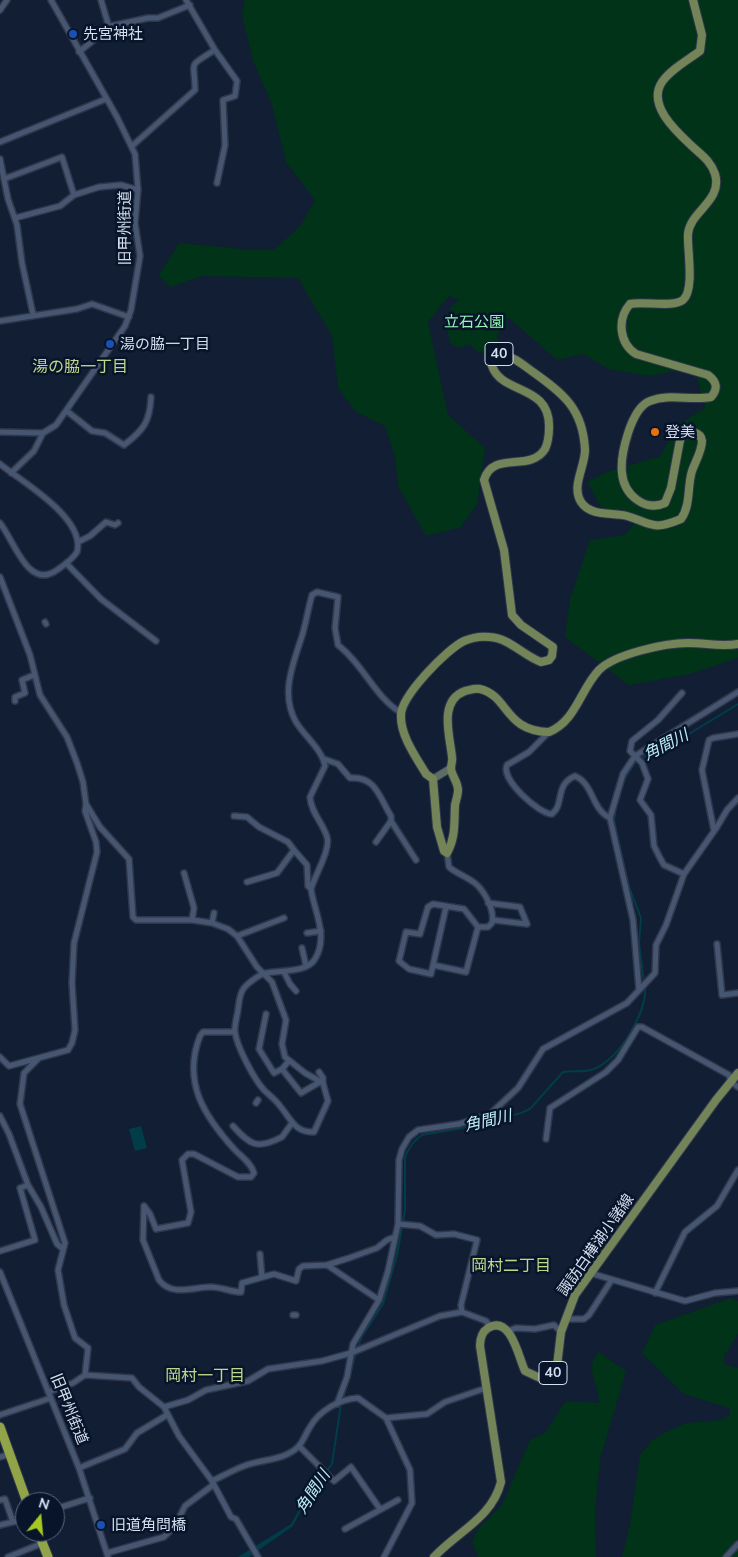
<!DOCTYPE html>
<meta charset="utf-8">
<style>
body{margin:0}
#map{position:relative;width:738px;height:1557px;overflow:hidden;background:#111e34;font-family:Mulish,sans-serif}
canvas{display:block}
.north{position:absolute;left:15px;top:1492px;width:50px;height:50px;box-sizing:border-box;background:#08142a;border:1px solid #5a6579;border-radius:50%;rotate:17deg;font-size:14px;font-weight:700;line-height:20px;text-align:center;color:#d6dfef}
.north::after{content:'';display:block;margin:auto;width:18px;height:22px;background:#a5c823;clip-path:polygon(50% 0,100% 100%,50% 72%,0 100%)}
</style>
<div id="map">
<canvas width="738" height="1557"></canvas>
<div class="north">N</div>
</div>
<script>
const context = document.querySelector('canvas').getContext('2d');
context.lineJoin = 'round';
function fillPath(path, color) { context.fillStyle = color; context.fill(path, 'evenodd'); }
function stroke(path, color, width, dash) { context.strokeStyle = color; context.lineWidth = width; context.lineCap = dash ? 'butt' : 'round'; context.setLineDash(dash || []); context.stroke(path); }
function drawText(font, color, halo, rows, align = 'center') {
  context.font = font + ' Mulish,"Noto Sans JP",sans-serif'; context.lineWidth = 5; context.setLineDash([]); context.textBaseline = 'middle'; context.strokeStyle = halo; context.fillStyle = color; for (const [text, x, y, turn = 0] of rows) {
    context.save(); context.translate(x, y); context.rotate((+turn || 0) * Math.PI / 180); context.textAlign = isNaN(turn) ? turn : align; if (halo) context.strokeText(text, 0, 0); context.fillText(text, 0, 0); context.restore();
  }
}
const green = new Path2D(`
 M245 0H738V658L690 674 629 685 565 637 570 599 590 540 625 535 639 517 601 507 587 482 607 472 661 456 676 426 705 408 697 377 680 370 649 376 609 369 583 354 557 360 509 318 504 320 497 337 499 343 490 354 478 352 470 344 459 348 451 344C446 329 443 309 460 300L449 296 428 322 448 415 485 448 477 504 461 527 426 536 398 486 395 456 385 426 356 412 338 388 332 336 298 278 201 276 171 287 158 276 179 243 252 250 275 249 300 226 315 200 286 162 272 105 253 60 242 15Z
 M731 1298 738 1301V1334L724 1356V1364L738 1368V1557H622L630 1524 640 1455 651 1441 666 1432 686 1423 722 1420 730 1414 729 1408 684 1394 642 1353 655 1325Z
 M598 1352 626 1371 600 1459 595 1510 596 1557H478L472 1542 477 1530 502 1505 530 1440 545 1433 566 1401 599 1403C599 1383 584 1371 598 1352Z`);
const water = new Path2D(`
 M141 1126 147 1148 135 1151 129 1129Z
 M308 1493 309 1495 293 1526 249 1557H238L291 1524Z`);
const stream = new Path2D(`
 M624 780 636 761 679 740 738 704
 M616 806 614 821 629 887 641 918 639 943 644 982
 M358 1349 361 1338 383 1304 397 1255 405 1210V1158C408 1148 413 1141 422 1135L463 1128 521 1113 530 1109 563 1072C574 1070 583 1073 594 1069 619 1059 647 1013 645 987
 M343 1399 356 1353
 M308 1495 332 1464 341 1404`);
const street = new Path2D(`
 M101 0 109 27
 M186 0 215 50 237 81 235 96 223 100 225 145 217 183
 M0 10 7 0
 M79 52 111 26 148 18H158L190 5
 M0 142 106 99
 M132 146 195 90C195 60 186 68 215 50
 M0 159 8 199 17 225 22 263 33 314
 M4 179 62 157 74 195
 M15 218 60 206 74 195 99 187 121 185 138 190
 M0 321 77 309 92 304 129 317
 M68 412 92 431 105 433 124 445C144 430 150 421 151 397
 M0 432 43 433 56 425 125 326 131 310 140 256 135 223 138 190 135 154 117 117 51 0
 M0 464C22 482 86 518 77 552 72 560 64 565 57 570 28 591 14 540 0 523
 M11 473 34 451 43 433
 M78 542 90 536 106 522 115 525 118 523
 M66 563 101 599 156 641
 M0 577 30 655 40 695 67 737 77 763 83 782 86 804 85 811 96 842 97 852 74 943 72 983 75 1030 72 1043 68 1050 9 1066 0 1057
 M45 622 46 624
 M682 693 658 720 632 741 630 751 642 763 648 779 640 800 651 815 654 846 660 858 664 865 684 874
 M15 701V697L25 693 22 680 34 675
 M549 732 529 752 507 765C500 779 539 814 552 814 565 804 554 785 575 776 594 784 591 809 610 818
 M324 759 338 764 350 778C376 776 379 797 391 816V821L416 860
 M86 804 100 827 129 859 133 917 136 920H192L212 923 228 929 237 936 257 967 272 982 286 1020 282 1044 285 1057 305 1073 323 1083 328 1101 314 1132C295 1133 291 1119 280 1106 276 1100 269 1095 264 1090 254 1079 237 1047 235 1032 234 1026 237 1017 238 1010 239 1003 239 994 244 988 248 983 260 974 266 973 280 970 307 973 315 959 329 936 314 911 311 889L308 886 307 865 294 850 277 873 247 882
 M234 816 247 817 259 827 288 842 294 850
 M714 831 702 770 709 740 713 738 738 734
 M376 842 391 821
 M184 873 194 908 192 920
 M311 889C315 875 331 849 327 837 323 823 311 813 310 797L325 766C322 749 305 737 296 722 280 694 293 664 302 636 306 623 308 609 312 595L317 592 338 597 335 628 338 645C363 664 375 697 400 712
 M488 903 520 907 527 924 493 920
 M446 907 431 974 409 969 399 961 406 932 420 934 428 907 433 904 464 909 478 927H488L492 923C495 911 485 892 476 884 468 877 457 874 449 867L447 853
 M212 923 214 913
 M307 933 321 931
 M237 936 284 918
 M717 944 722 995 738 993
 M302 948 306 966
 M433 965 466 972 478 927
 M284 972 290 984 296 991
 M639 990 633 920 610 818 623 774 635 756 738 692
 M266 1014 259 1049 274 1073 282 1069 288 1062
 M38 1059 24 1073 20 1104 65 1243 58 1270 64 1305 75 1338 88 1348 85 1375
 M282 1069 301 1093 320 1082
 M319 1072 323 1078V1083
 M256 1103 258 1100
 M0 1116 9 1134 28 1185 41 1207 57 1244 63 1249
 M233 1126C250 1145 257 1150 282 1137L292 1123
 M546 1139 550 1108 606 1072 618 1060 638 1027H642L729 1075 731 1082 738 1087
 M144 1206 150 1214 156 1229 188 1223 191 1212 182 1160 188 1154H194L238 1177H251L254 1173C251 1163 242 1157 235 1150 204 1116 182 1082 200 1036L203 1032H235
 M144 1206 143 1240 159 1280C172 1297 193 1287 211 1287 221 1287 231 1292 241 1292L242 1283 274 1274 296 1281 299 1269 303 1266 327 1265 349 1258 377 1248 387 1240 395 1237
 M398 1224 420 1226 436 1235 454 1234 477 1240 461 1305 462 1312
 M0 1251 35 1240 20 1188 28 1185
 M260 1254 262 1277
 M327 1265 379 1300
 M0 1272 79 1468 108 1557
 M590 1273 685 1301 715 1293 738 1291
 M655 1293 685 1232 717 1206 738 1170
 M293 1315H296
 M569 1319H584L589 1315 611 1281
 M508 1331 516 1328 535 1329 554 1325 561 1332
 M48 1392 73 1383 85 1375 132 1378 139 1387 164 1407 188 1400 206 1390 248 1381 268 1369 322 1361 351 1353 440 1316 462 1312 486 1321 490 1327
 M337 1404 347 1377 353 1344 379 1300 388 1271 398 1224 399 1160 402 1149 409 1137 418 1130 459 1124 490 1114 518 1088 543 1049 627 1003 655 973 656 945 666 925 684 874 717 827 727 810 738 798
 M164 1407 179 1436 212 1481 231 1517 236 1519 258 1557
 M0 1415 51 1398
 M386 1418 427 1414 445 1402 486 1388
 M299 1446 334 1481 351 1467 380 1509
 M0 1457 11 1454
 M79 1468 125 1449 137 1433 167 1415
 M212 1481C223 1476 233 1470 244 1466 262 1459 283 1461 298 1447 303 1442 306 1433 310 1427 319 1411 339 1399 358 1398L386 1418 410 1470 412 1503 384 1557
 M0 1500 5 1499 13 1522
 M55 1509 90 1498
 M0 1525 25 1519
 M345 1529 398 1500
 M107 1553 164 1537 175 1526 185 1506 213 1485
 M8 1557 43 1543
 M726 1557 738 1544`);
const secondary = new Path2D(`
 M433 779 451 768`);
const primary = new Path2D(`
 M693 0 702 35 700 51C688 60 671 69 662 82 646 106 679 134 694 148 703 156 711 162 715 174 723 201 690 211 688 234 687 249 695 290 683 300 673 308 644 301 630 304 617 319 619 343 636 354L708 375C716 381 719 388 711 397 691 401 669 393 650 401 631 408 620 455 622 473 624 495 645 512 665 503L671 488 681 435C687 430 701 431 702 441 702 451 695 462 692 471 687 487 691 505 681 519 652 531 653 524 627 516 612 512 591 517 581 502 571 486 585 467 585 450 583 409 564 394 533 372 522 364 513 356 500 354L495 357 492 366C502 395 550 384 549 427 549 434 548 443 545 449 530 473 493 450 484 480L504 550 512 615 521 625 553 647 552 656 549 660 541 662C524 656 509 638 490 637 481 636 473 637 464 641 447 649 401 696 401 715 400 735 416 757 426 774L433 779 437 827 444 851 447 853C456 837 454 822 455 805 456 800 458 795 458 790 458 782 451 775 451 768 451 764 453 760 452 757 450 736 438 701 465 691 470 690 475 688 480 689 509 696 504 731 549 732 576 721 580 690 599 670 615 654 665 643 688 643 705 643 722 647 738 644
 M434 1557C458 1531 492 1518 501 1482L480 1346C480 1339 482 1332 488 1328 511 1314 519 1359 525 1371L540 1378 551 1375 557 1366 561 1332 575 1295 716 1100 738 1073`);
const highway = new Path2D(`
 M0 1427 27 1502
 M38 1532 48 1557`);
const markers = [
 [73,34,5,"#1a4fb4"],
 [110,344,5,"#1a4fb4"],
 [655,432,5,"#e8710a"],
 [101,1525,5,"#1a4fb4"]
];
const shields = [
 [499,354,28],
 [553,1373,28]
];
const shieldNames = [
 ["40",499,354],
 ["40",553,1373]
];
const poiNames = [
 ["先宮神社",83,34],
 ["湯の脇一丁目",120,344],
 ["登美",665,432],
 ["旧道角問橋",111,1525]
];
const streetNames = [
 ["旧甲州街道",125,228,-90],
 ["諏訪白樺湖小諸線",596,1245,-55],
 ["旧甲州街道",69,1409,68]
];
const parkNames = [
 ["立石公園",474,322]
];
const neighbourhoodNames = [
 ["湯の脇一丁目",80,367],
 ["岡村二丁目",511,1266],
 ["岡村一丁目",205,1376]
];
const waterNames = [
 ["角間川",666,745,-27],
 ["角間川",488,1121,-13],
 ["角間川",313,1492,-57]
];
fillPath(green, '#013318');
fillPath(water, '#013d49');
stroke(stream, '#013d49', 2);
stroke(street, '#30374a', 8);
stroke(secondary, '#30374a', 9);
stroke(primary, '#30374a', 10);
stroke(highway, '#30374a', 11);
stroke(street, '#465570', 5);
stroke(secondary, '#5c6d64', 7);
stroke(primary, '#738558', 8);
stroke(highway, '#91a548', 9);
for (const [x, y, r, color] of markers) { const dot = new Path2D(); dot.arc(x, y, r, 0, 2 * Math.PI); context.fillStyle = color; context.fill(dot); stroke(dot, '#08142a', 2); }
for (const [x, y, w] of shields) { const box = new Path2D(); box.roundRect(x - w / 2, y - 11.5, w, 23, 4); context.fillStyle = '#08142a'; context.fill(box); stroke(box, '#d6dfef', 1); }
drawText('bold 14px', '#d6dfef', null, shieldNames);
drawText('15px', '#d6dfef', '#08142a', poiNames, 'left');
drawText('15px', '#d6dfef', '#08142a', streetNames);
drawText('15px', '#96f6b6', '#08142a', parkNames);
drawText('16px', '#c1d78d', '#08142a', neighbourhoodNames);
drawText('italic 16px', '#beedf9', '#08142a', waterNames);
</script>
